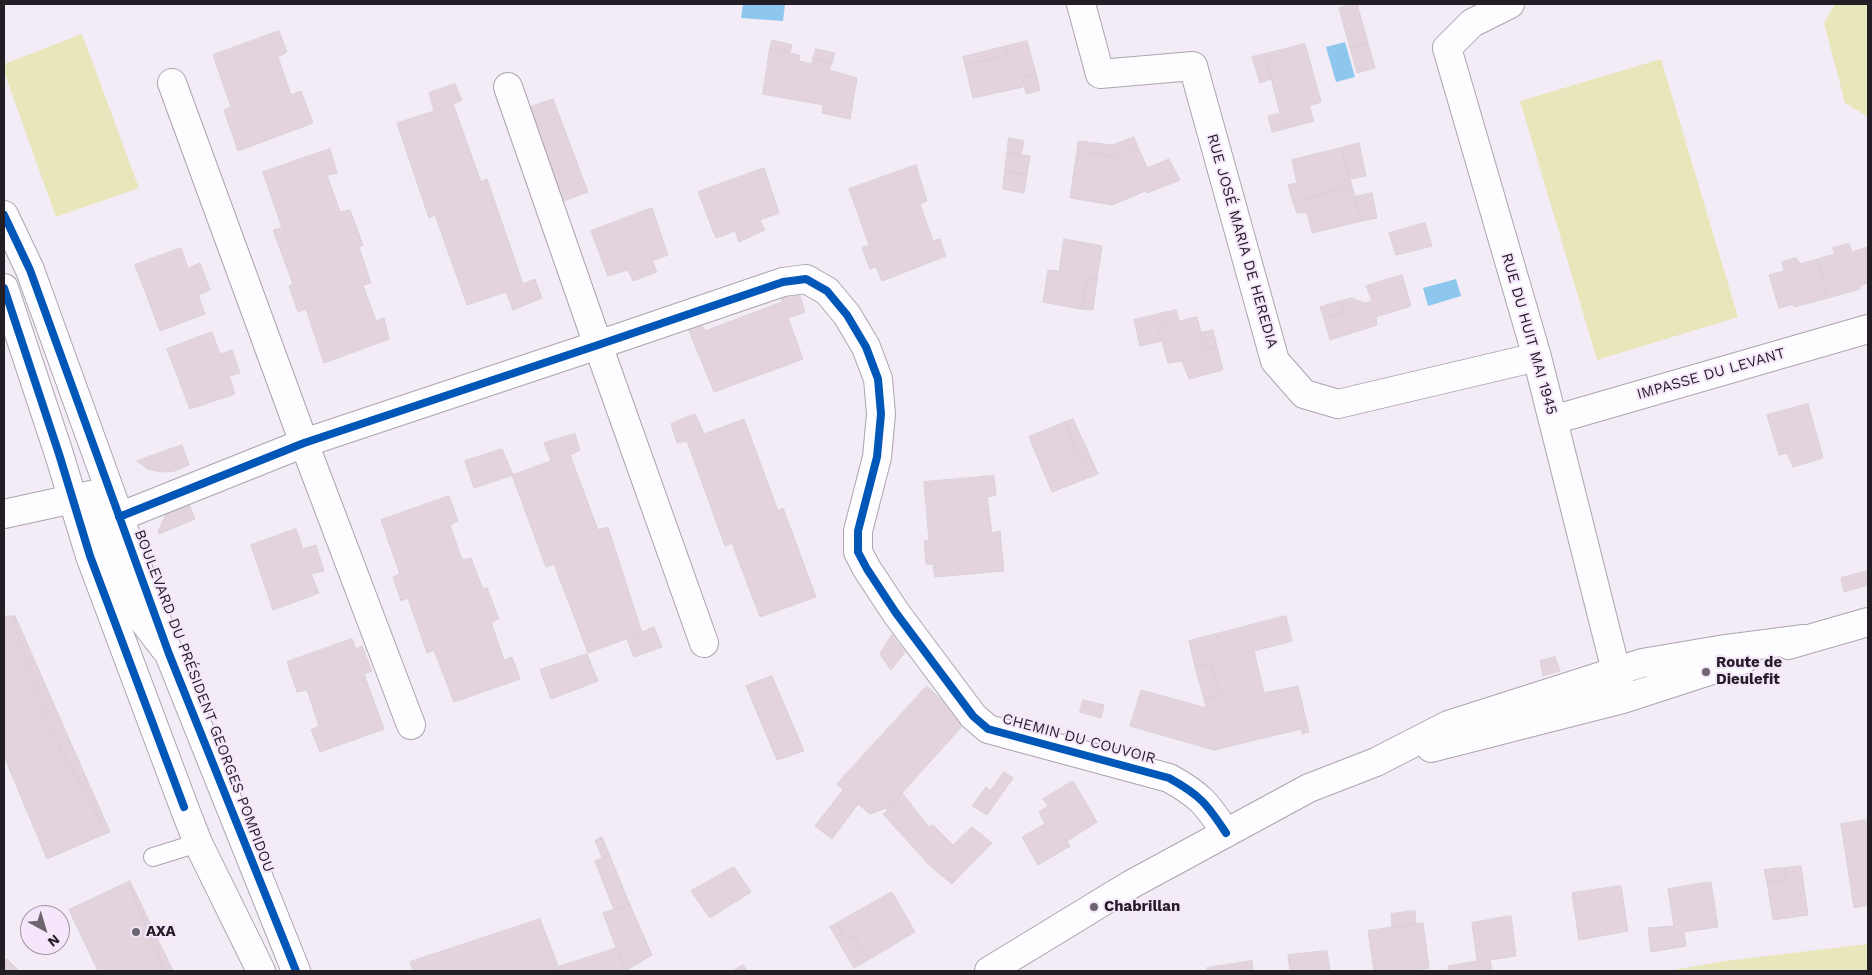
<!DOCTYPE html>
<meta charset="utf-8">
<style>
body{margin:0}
#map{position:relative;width:1872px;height:975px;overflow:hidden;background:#f3ebf6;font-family:"Work Sans",sans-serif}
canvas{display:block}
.frame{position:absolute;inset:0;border:5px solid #231d25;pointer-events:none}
.north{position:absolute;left:20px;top:905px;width:50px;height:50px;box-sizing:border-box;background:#f6e6fb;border:1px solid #a296a5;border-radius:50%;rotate:141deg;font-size:14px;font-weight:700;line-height:20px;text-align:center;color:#231d25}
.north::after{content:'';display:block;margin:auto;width:18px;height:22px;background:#6c656e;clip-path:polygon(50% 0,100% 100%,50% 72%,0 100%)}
</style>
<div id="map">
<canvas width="1872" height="975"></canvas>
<div class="frame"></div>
<div class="north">N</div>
</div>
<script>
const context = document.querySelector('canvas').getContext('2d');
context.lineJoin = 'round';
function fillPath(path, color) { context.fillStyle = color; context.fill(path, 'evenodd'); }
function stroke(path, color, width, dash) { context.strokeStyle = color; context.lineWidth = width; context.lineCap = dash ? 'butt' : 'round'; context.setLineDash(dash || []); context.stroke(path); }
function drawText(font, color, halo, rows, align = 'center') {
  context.font = font + ' "Work Sans",sans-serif'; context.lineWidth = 4; context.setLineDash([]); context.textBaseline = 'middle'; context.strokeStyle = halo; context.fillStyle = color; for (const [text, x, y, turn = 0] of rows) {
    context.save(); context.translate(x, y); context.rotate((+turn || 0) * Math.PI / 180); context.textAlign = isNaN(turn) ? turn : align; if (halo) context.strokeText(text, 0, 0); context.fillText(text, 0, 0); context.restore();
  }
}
const green = new Path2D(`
 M1835 4H1868V117L1845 103 1824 23Z
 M82 34 139 188 56 217 4 72V64Z
 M1661 59 1738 317 1597 360 1520 101Z
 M1868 944V970L1862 971H1667L1725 961Z`);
const water = new Path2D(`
 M743 4H785L783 21 741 18Z
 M1345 42 1355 77 1336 82 1326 47Z
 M1456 279 1461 296 1428 306 1423 288Z`);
const building = new Path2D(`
 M1357 4 1368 43 1350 48 1339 8Z
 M279 31 287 52 278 57 291 95 301 91 313 123 238 151 224 110 231 107 213 55Z
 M772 40 792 45 790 52 770 49Z
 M1027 41 1036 74 1022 77 1023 87 973 98 965 65 1008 55 1007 46Z
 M1368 43 1375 68 1357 73 1350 48Z
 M1305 44 1321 102 1309 106 1314 121 1284 129 1265 54Z
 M1007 46 1008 55 965 65 963 57Z
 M770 49 799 55V61L812 64 813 58 832 63 829 70 857 78 850 119 822 113 823 105 763 94Z
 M816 49 835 53 832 63 813 58Z
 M1265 54 1271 79 1260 83 1252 57Z
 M1036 74 1040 90 1026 94 1022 77Z
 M455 84 462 100 453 104 481 182 487 179 523 284 535 279 542 298 513 310 506 292 467 305 435 215 429 218 397 123 434 111 429 93Z
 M553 99 588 192 560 202 525 109Z
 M1279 114 1284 129 1272 132 1268 116Z
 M1134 137 1138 147 1114 156 1077 151 1078 141 1112 145Z
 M1009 138 1024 141 1021 154 1007 153Z
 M1359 143 1366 176 1350 179 1341 148Z
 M1138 147 1147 168 1169 159 1180 180 1147 193 1145 191 1112 205 1070 198 1077 151 1114 156Z
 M1341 148 1352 186 1293 202 1288 185 1297 183 1292 160Z
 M330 149 337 173 327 175 340 212 350 210 363 245 359 247 371 283 363 285 376 321 384 318 389 339 324 363 306 309 298 312 289 286 293 284 273 230 282 228 263 172Z
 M1007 153 1030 156 1027 175 1005 171Z
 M916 165 927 201 920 204 933 241 940 239 946 256 882 281 876 267 870 269 862 248 869 245 849 189Z
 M764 168 779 213 760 220 765 230 739 242 735 231 716 238 698 192Z
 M1005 171 1027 175 1024 193 1003 189Z
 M1352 186 1362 221 1312 233 1307 212 1297 213 1293 202Z
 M1372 193 1377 218 1362 221 1355 197Z
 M652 208 668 255 652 261 657 272 633 281 628 270 608 276 591 231Z
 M1425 223 1432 246 1396 255 1389 233Z
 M1064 239 1102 246 1097 279 1088 278 1081 309 1043 302 1048 270 1059 271Z
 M1849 244 1852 252 1865 248 1868 261V283L1859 286 1860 289 1828 298 1817 259 1835 254 1833 248Z
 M1868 247V261L1865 248Z
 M181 248 188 268 200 263 210 290 198 295 205 314 160 331 135 265Z
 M1796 258 1800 264 1817 259 1828 298 1794 307V304L1779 308 1769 275 1784 271 1782 262Z
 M1402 275 1411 306 1376 317 1377 325 1330 340 1324 319 1344 313 1341 301 1351 298 1365 303 1372 301 1366 286Z
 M1088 278 1097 279 1093 310 1081 309Z
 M797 287 805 312 788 318 803 359 714 392 688 328 701 323 705 331 782 302 780 293Z
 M1341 301 1344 313 1324 319 1320 307Z
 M1176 310 1179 321 1158 327 1162 341 1140 346 1134 320Z
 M1197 317 1205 349 1217 347 1223 370 1189 379 1182 361 1168 363 1158 327Z
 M1213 330 1217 347 1205 349 1201 333Z
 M212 332 220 354 232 350 240 373 229 376 235 394 190 409 167 349Z
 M1808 404 1823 458 1793 467 1787 453 1779 455 1767 415Z
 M695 414 704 434 744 419 778 511 783 508 816 597 760 617 732 543 725 546 687 441 677 443 671 424Z
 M1073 419 1090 456 1081 461 1065 422Z
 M1065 422 1081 461 1090 456 1098 474 1052 492 1029 437Z
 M575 434 580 450 570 455 598 530 608 527 642 633 588 653 554 564 546 567 512 475 551 461 544 443Z
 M182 445 189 465 175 471 161 472 148 469 137 461Z
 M502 449 513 475 474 488 465 461Z
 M994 476 996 495 987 497 992 533 1000 531 1004 571 935 577 933 564H926L924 541 929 540 924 482Z
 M449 496 458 521 450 525 462 560 471 558 483 589 487 588 499 619 491 622 504 660 512 657 520 679 454 702 434 650 427 653 408 598 401 601 393 577 400 574 381 520Z
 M187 499 195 519 159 534 158 532 166 514Z
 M296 529 303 549 316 545 324 571 311 574 319 593 273 610 251 545Z
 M1868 571V585L1844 592 1841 578Z
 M12 616 49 727 107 833 47 859 4 756V617Z
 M12 616H15L110 832 107 833 49 727Z
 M1286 616 1292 641 1254 651 1264 693 1298 686 1309 732 1302 734 1301 729 1214 750 1130 726 1141 690 1206 708 1204 699 1220 696 1210 664 1195 667 1189 641Z
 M654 627 662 647 634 657 627 639Z
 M892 635 905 652 891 670 880 654Z
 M352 639 356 649 362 646 372 671 364 674 384 729 320 752 311 730 319 726 307 690 297 692 287 662Z
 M587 654 598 681 551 699 540 670Z
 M1555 657 1560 671 1543 676 1540 661Z
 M1210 664 1220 696 1204 699 1195 667Z
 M772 676 804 751 777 760 746 686Z
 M927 686 965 723 902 793 886 808 870 814 858 804 832 839 815 826 843 790 837 784Z
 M1083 700 1104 705 1101 718 1080 712Z
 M1004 772 1013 778 987 815 972 806 986 787 990 791Z
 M1073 781 1097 822 1067 841 1070 846 1038 865 1022 837 1045 824 1039 812 1048 806 1043 799Z
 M902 793 929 827 933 825 953 845 972 827 992 843 952 884 931 867 883 814 888 810 886 808Z
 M1868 820V905L1854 908 1841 824Z
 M602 837 610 856 603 859 595 841Z
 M610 856 630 905 614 910 595 861Z
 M1801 866 1808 915 1773 920 1767 882 1786 880 1785 868Z
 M734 867 751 892 710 918 691 891Z
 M1785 868 1786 880 1767 882 1764 870Z
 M130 881 173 971H164L128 882Z
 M128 882 164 971H98L69 910Z
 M1711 882 1718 927 1684 932 1686 946 1651 952 1648 928 1674 926 1668 889Z
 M1621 886 1628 931 1579 940 1572 893Z
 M892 892 915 932 868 960 855 936 847 941 837 923Z
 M630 905 652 955 625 971 603 913Z
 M1415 911 1416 924 1392 928 1391 914Z
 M1511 916 1516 956 1490 960 1492 971H1448V966L1477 961 1472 923Z
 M540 919 560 971H413L410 962Z
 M837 923 847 941 855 936 868 960 854 968 830 927Z
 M1423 923 1429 968 1410 971H1374L1368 931Z
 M617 948 624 971H560L558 967Z
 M1327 951 1330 971H1290L1288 955Z
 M7 959 19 971H4V963Z
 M1252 961 1253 971H1207V968Z
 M743 965 747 971H733Z`);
const lane = new Path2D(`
 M153 857 198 843`);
const street = new Path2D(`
 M1081 4 1100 74 1193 66 1275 361 1304 394 1338 404 1537 357
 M1510 4 1472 23 1447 48 1537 357 1622 695
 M172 83 304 443 411 725
 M508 87 598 345 704 643
 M1553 420 1868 329
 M4 514 91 495 99 510 114 543 139 615 165 649
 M119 517 304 443 598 345 783 282 806 279 827 291 847 315 866 347 878 379 881 414 877 457 858 531V552L867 569 896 613 973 716 988 729 1169 778C1200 795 1207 804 1226 833`);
const secondary = new Path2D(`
 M4 215 30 270 169 654 296 971
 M4 288 59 454 90 556 184 807 198 843 261 971
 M1788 645 1868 622
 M1431 748 1623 699 1743 660
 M989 971 1130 885 1309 788 1376 762 1448 725 1642 663 1719 650 1804 639`);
const cycleway = new Path2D(`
 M4 215 30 270 169 654 296 971
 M4 288 59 454 90 556 184 807
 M119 517 304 443 598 345 783 282 806 279 827 291 847 315 866 347 878 379 881 414 877 457 858 531V552L867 569 896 613 973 716 988 729 1169 778C1200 795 1207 804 1226 833`);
const markers = [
 [1706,672,5,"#6c656e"],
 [1094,907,5,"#6c656e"],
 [136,932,5,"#6c656e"]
];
const streetNames = [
 ["RUE JOSÉ MARIA DE HEREDIA",1242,241,74],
 ["RUE DU HUIT MAI 1945",1529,334,74],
 ["IMPASSE DU LEVANT",1711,374,-16],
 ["BOULEVARD DU PRÉSIDENT GEORGES POMPIDOU",204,701,69],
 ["CHEMIN DU COUVOIR",1079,739,15]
];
const poiNames = [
 ["Route de",1716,663],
 ["Dieulefit",1716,680],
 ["Chabrillan",1104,907],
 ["AXA",146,932]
];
fillPath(green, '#e8e7bc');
fillPath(water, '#8dc7ee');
fillPath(building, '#e2d3dc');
stroke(building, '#dad1d7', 1);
stroke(lane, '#aba5ad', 20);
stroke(street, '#aba5ad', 30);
stroke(secondary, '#aba5ad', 30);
stroke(lane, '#fdfcfe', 18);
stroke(street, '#fdfcfe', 28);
stroke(secondary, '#fdfcfe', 28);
stroke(cycleway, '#0057b8', 8);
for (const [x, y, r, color] of markers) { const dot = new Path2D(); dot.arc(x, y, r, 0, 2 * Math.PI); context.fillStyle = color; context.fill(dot); stroke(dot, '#f6e6fb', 2); }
drawText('15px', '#231d25', '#f6e6fb', streetNames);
drawText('bold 15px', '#231d25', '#f6e6fb', poiNames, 'left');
</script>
